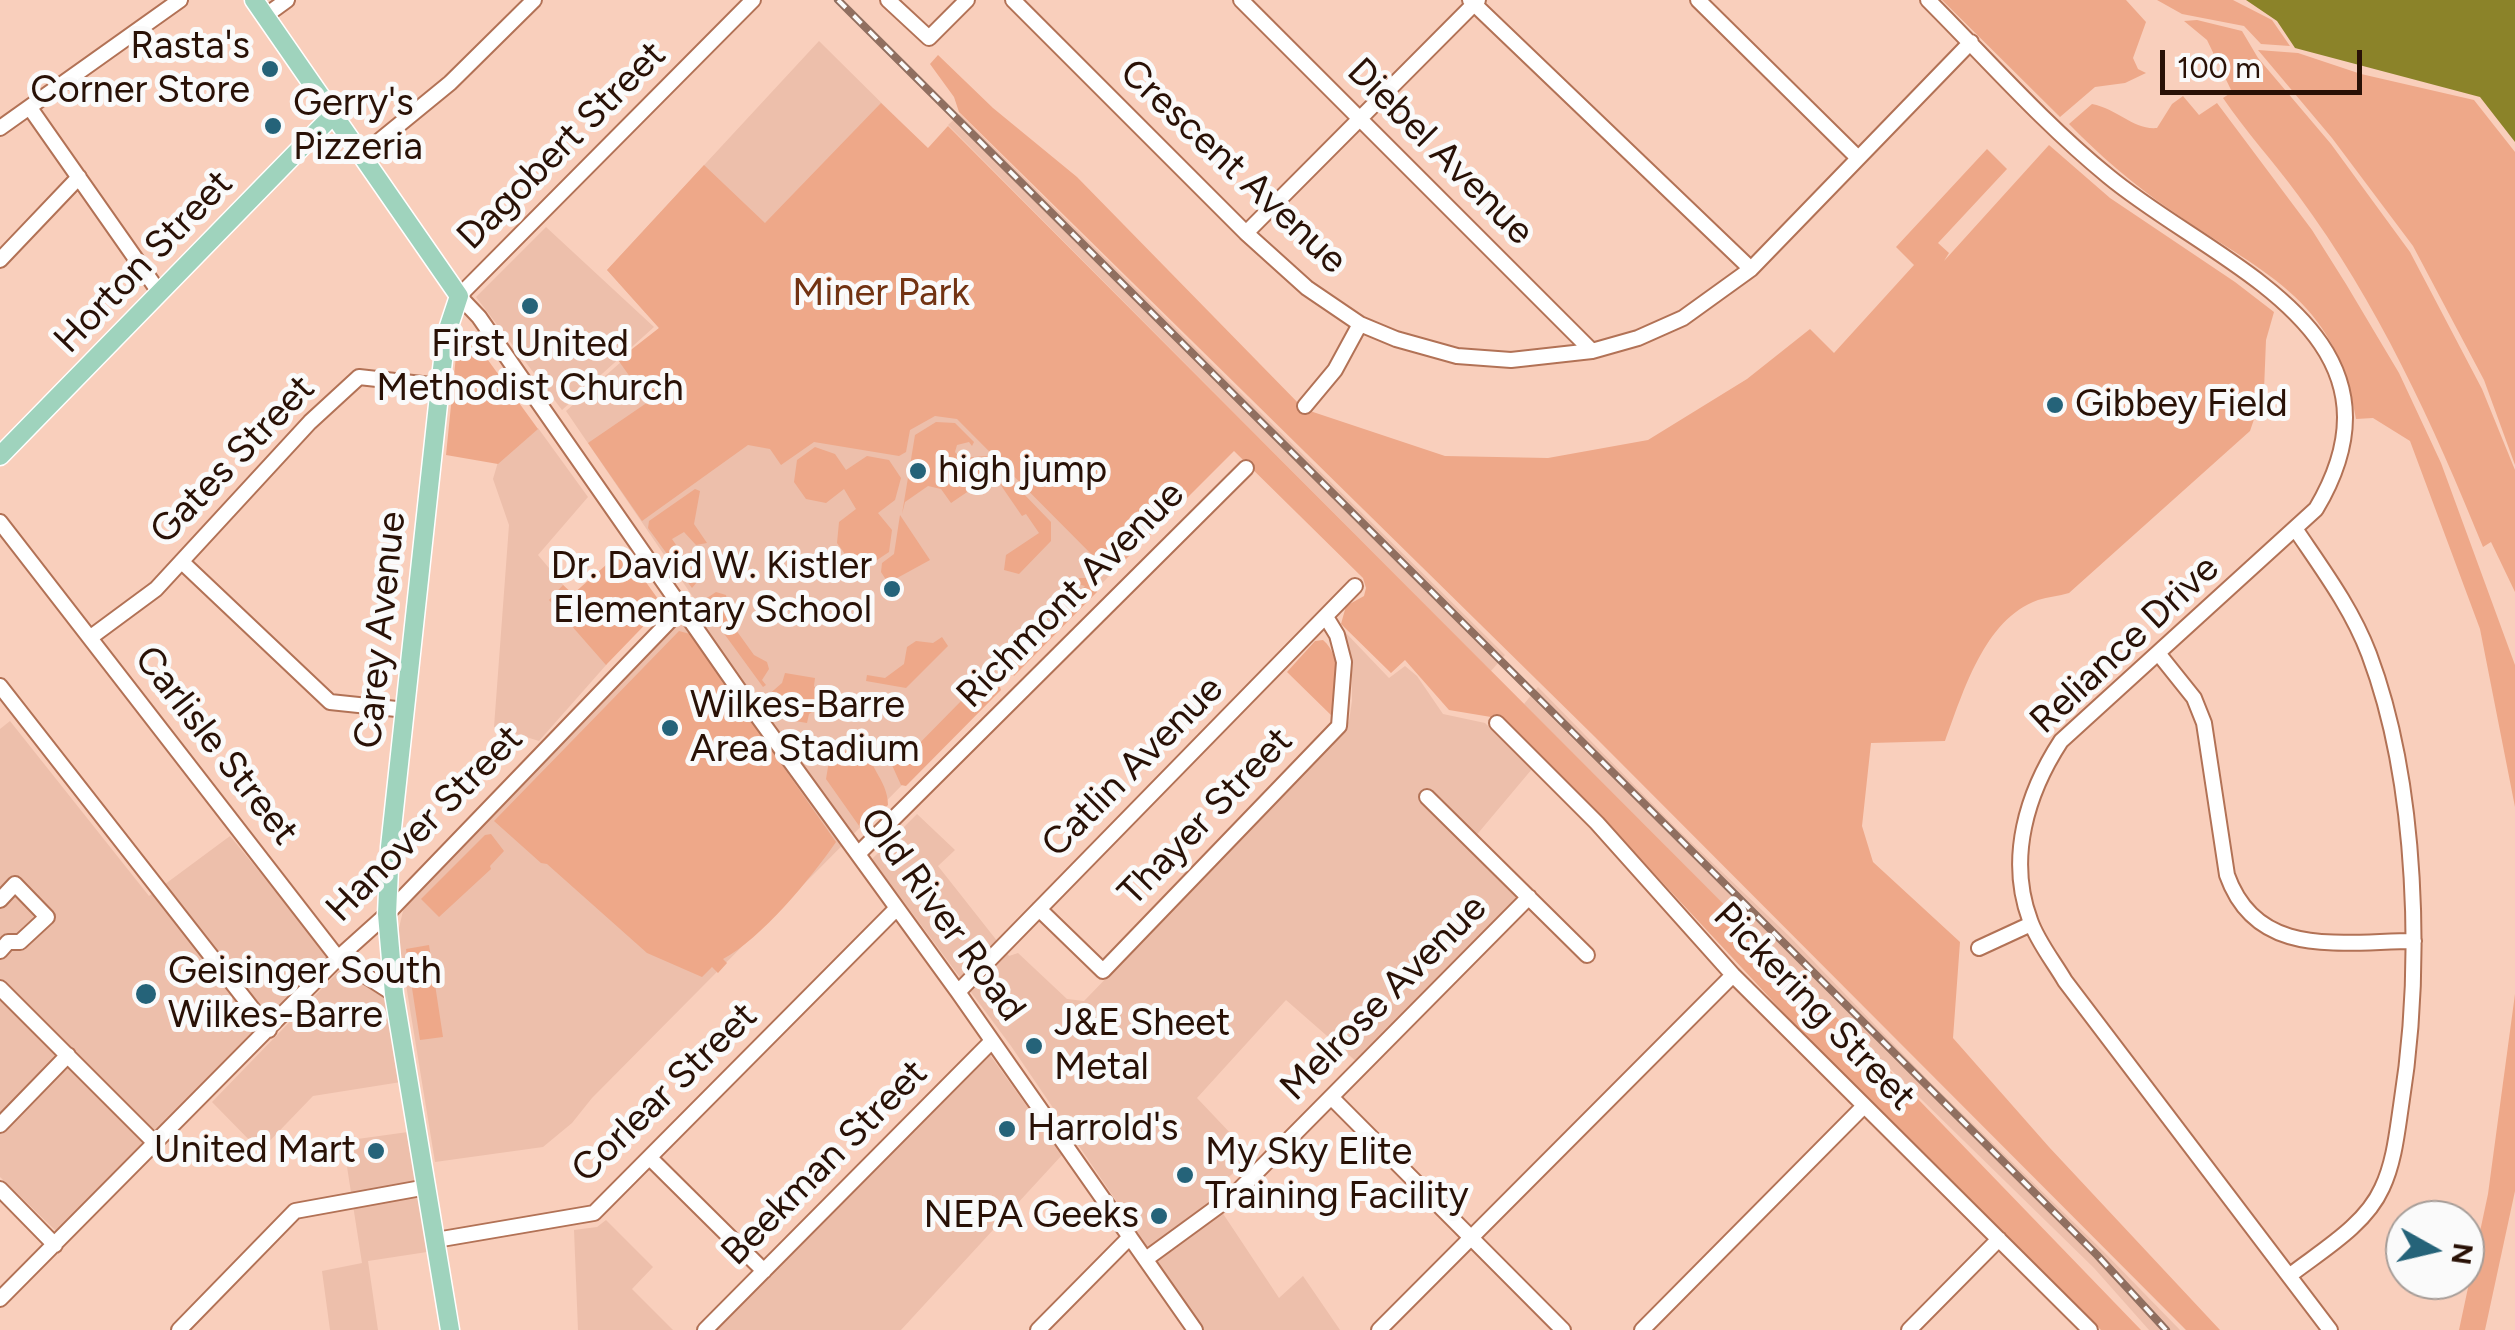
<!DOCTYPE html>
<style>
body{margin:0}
#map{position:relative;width:2515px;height:1330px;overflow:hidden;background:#f9cfbc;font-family:Figtree,sans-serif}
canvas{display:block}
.north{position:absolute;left:2385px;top:1200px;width:100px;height:100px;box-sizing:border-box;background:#fafafa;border:2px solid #a69d98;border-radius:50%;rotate:98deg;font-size:28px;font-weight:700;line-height:40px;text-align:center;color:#291106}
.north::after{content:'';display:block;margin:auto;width:35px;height:45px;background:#256379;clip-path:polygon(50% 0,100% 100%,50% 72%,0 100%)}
.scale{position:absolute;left:2160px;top:50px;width:202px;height:45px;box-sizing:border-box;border:5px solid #291106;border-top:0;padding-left:12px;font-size:30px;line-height:35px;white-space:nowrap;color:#291106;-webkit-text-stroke:8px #fafafa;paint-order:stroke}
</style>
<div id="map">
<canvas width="2515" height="1330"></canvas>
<div class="north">N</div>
<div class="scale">100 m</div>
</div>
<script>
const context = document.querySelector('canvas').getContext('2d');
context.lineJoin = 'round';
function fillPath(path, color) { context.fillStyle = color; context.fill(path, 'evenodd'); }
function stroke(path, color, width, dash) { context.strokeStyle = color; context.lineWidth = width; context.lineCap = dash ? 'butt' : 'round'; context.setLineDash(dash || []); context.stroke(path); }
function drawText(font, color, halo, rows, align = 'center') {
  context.font = font + ' Figtree,sans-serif'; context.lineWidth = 10; context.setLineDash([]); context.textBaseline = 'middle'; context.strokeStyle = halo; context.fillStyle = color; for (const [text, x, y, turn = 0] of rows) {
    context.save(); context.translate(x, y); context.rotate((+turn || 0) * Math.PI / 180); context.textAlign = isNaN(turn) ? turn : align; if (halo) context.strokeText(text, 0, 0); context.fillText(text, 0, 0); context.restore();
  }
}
const built = new Path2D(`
 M819 41 1233 451 592 1098 572 1123 543 1147 435 1162 401 954 398 932 403 911 418 891 697 603 566 411 659 328 607 270Z
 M960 114 1505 655 1491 671 948 125Z
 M546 227 654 327 562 410 476 297Z
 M538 428 588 497 538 555 565 587 607 664 539 741 494 727 509 525 493 479 498 462Z
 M1344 631 1389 678 1405 666 1417 676 1443 714 1485 723 1532 769 1469 844 1519 895 1358 1063 1286 1000 1197 1098 1252 1156 1210 1194 1279 1298 1303 1276 1340 1330H1204L1011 1046 872 859 917 814 955 850 938 866 1009 956 1018 953 1067 999 1084 1001 1338 739 1349 721 1352 701V678Z
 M1538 687 1676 828 1790 937 1929 1081 2103 1251 2180 1330H2149L2094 1268 1790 971 1524 704Z
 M10 721 149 896 230 836 329 956 56 1231 0 1177V729Z
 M340 970 388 1000 401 1082 313 1096 260 1151 212 1102Z
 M990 1055 1062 1155 901 1330H716Z
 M408 1132 427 1252 368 1261 378 1330H330L322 1271 362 1263 343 1141Z
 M606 1220 653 1267 632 1289 673 1330H578L574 1230 597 1227Z`);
const green = new Path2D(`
 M1942 0H2126L2146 22 2133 58 2138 69 2146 73 2125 83 2095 87 2060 117Z
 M2157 0H2233L2272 20 2290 46 2261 44 2244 26 2182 14Z
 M2197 20 2242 31 2258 58 2331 144 2410 252 2482 389 2515 470V592L2491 542 2483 547C2433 424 2378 303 2298 195 2274 162 2246 132 2223 98L2232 92 2207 40 2184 21Z
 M2258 50 2298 53 2361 74 2474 100 2515 152V465L2484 380 2413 246 2332 138Z
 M938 55 993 108 1077 177 1304 409 1445 456 1548 458 1648 440 1747 379 1810 329 1834 353 1914 265 1896 247 1987 149 2007 169 1938 243 1949 253 1944 261 2049 145 2110 198 2235 282 2274 312 2266 340 2264 390 2250 431 2069 593C2059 596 2048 597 2038 600 1984 619 1963 693 1945 741L1871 743 1862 826 1873 862 1960 942 1953 1038 2049 1147 2220 1330H2186L1595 737 959 112 954 97 930 64Z
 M2183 96 2199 115 2217 103 2312 230 2346 284 2399 373 2441 463 2515 665V807L2480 629 2410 441 2373 418 2356 419C2337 296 2259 272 2169 209 2133 184 2099 155 2069 124L2092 104C2118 109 2133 130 2157 128L2172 104Z
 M881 103 928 148 948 126 1917 1098 2141 1330H2101L1809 1040 1594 809 1503 719 1449 710 1405 660 1391 673 1341 624 1346 606 1364 596 1366 588 1363 578 1234 451 1111 574 957 419 935 416 910 430 906 452 899 456 814 442 781 465 770 449 748 445 642 521 588 443 648 402 618 360 659 328 607 270 704 165 765 223Z
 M464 335 472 338 538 429 498 464 446 455 457 346 459 338Z
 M936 422 955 423 974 442 972 446 969 442 957 445 955 452 960 458 987 456 1051 522V541L1019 574 1004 570 1006 555 1039 533 1026 514 1022 516 1000 484H979L951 503 941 489 928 486 905 502 902 514 915 435Z
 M815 447 835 454 846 470 867 456 889 460 901 478 895 500 878 513 892 530 889 552 871 564 850 561 837 543 839 522 856 509 844 489 826 503 806 499 794 482 797 460Z
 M695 489 700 491 694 524 707 543 696 545 684 532 672 539 696 574 697 582 692 588 648 528 649 521Z
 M900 515 930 560 888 583 881 572 882 563 894 554Z
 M623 550 663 606 606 665 549 600 563 585 573 594Z
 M1079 578H1086L1097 592 1014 676 1001 656 1018 654 1077 595 1085 586 1077 584Z
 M716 592 726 595 727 601 718 605 754 655 767 662 769 669 762 680 766 685 763 687 701 602Z
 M679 631 690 634 836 842C812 877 761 939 723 959L727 963 718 973 712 967 702 977 647 953 547 864 541 863 494 821Z
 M942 637 948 646 906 688 866 681 867 675 885 678 904 664 907 647 916 641 933 643Z
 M1323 640C1344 658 1335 693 1334 718L1287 672 1315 641Z
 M986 671 997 678 1001 690 906 786 901 785 891 763 892 753 900 751 905 758 965 697 971 675Z
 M785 673 815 678 814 686 825 703 809 714 807 723 783 719 767 696 782 683Z
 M857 737 868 739C864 766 888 778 888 805L862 830 826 779 830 755 838 756 855 745Z
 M491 834 504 851 490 866 491 869 439 917 421 899 485 835Z
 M429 945 443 1037 420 1040 406 949Z
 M2515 994V1191L2485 1330H2459L2488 1194Z`);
const water = new Path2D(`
 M2246 0H2515V142L2480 97 2295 48 2277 21Z`);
const minor = new Path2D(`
 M753 0 459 296 479 317 748 703 958 992 1195 1330
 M888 0 929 38 967 0
 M1013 0 1246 233 1307 288 1360 324 1396 339 1457 356 1511 360 1592 351 1638 338 1683 318 1751 269 1971 42
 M1241 0 1592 351
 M1470 0 1751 269
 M1698 0 1857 157
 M1928 0C1987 59 2043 123 2108 176 2215 265 2421 332 2316 509L2061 741C2027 793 2007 858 2030 920 2037 941 2054 962 2065 981L2330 1330
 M265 16 287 0
 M30 108 159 292
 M0 128 180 0
 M362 155 450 83 534 0
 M1246 233 1478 0
 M0 260 79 177
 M1305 406 1335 370 1360 324
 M0 522 338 958 394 994
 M182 562 330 702 406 710
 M91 637 156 589 310 422 359 377 440 386
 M2158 653 2194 698 2204 723 2227 875C2257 960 2342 941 2414 941
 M0 686 269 1030
 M1497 723 1597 823 1733 975 2090 1330
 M1427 797 1587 955
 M858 854 1246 468
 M0 900 15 884 47 917 20 942H8L0 951
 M1039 909 1103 971 1339 726 1344 662 1337 635 1326 617
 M1979 948 2031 924
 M0 988 156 1144
 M958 992 1355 586
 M1332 1098 1563 1330
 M0 1125 68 1055
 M650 1158 764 1271
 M0 1189 55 1245
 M436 1240 594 1213 897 908
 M1146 1259 1235 1194 1529 897
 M2289 1276C2321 1251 2365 1226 2382 1188 2394 1163 2397 1133 2401 1106 2423 970 2418 784 2369 654 2352 609 2323 570 2296 530
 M0 1299 338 958 387 914 683 607
 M179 1330 295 1211 427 1187
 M705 1330 992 1041
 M1038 1330 1130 1237
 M1379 1330 1733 975
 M1642 1330 1863 1107
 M1909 1330 1999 1239`);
const major = new Path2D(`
 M254 0 459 296 446 335 440 386 390 847 387 914 394 994 450 1330
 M0 456 334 114`);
const rail = new Path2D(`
 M838 0 2097 1255 2166 1330`);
const markers = [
 [270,69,10,"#256379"],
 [273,126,10,"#256379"],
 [530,306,10,"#256379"],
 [2055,405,10,"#256379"],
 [918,471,10,"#256379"],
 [892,589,10,"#256379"],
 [670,728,10,"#256379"],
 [146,994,12,"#256379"],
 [1034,1046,10,"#256379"],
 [1007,1129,10,"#256379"],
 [376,1151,10,"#256379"],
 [1185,1175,10,"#256379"],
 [1159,1216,10,"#256379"]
];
const poiNames = [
 ["Rasta's",250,47,"right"],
 ["Corner Store",250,91,"right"],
 ["Gerry's",293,104],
 ["Pizzeria",293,148],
 ["First United",530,345,"center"],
 ["Methodist Church",530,389,"center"],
 ["Gibbey Field",2075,405],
 ["high jump",938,471],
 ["Dr. David W. Kistler",872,567,"right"],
 ["Elementary School",872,611,"right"],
 ["Wilkes-Barre",690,706],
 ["Area Stadium",690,750],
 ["Geisinger South",168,972],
 ["Wilkes-Barre",168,1016],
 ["J&E Sheet",1054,1024],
 ["Metal",1054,1068],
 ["Harrold's",1027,1129],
 ["United Mart",356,1151,"right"],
 ["My Sky Elite",1205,1153],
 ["Training Facility",1205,1197],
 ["NEPA Geeks",1139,1216,"right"]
];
const streetNames = [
 ["Dagobert Street",562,146,-45],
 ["Diebel Avenue",1440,152,45],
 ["Crescent Avenue",1233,167,43],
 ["Horton Street",144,262,-46],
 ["Gates Street",233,460,-46],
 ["Richmont Avenue",1071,595,-45],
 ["Carey Avenue",381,630,-84],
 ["Reliance Drive",2125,645,-43],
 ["Carlisle Street",216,746,52],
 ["Catlin Avenue",1133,767,-45],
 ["Thayer Street",1206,817,-46],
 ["Hanover Street",425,824,-45],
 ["Old River Road",942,915,54],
 ["Melrose Avenue",1384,998,-45],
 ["Pickering Street",1814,1007,46],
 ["Corlear Street",665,1093,-44],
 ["Beekman Street",825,1163,-45]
];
const parkNames = [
 ["Miner Park",881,294]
];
fillPath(built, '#edbfab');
fillPath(green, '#eea889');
fillPath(water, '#8b8329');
stroke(minor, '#b27256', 18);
stroke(major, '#fff', 21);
stroke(minor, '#fff', 14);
stroke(major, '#9fd3bd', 18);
stroke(rail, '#906f60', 8);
stroke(rail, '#fafafa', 4, [11]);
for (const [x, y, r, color] of markers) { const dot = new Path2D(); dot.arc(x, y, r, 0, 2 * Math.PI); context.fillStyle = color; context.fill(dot); stroke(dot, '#fafafa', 4); }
drawText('38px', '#291106', '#fafafa', poiNames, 'left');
drawText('38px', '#291106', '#fafafa', streetNames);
drawText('38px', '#723312', '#fafafa', parkNames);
</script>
